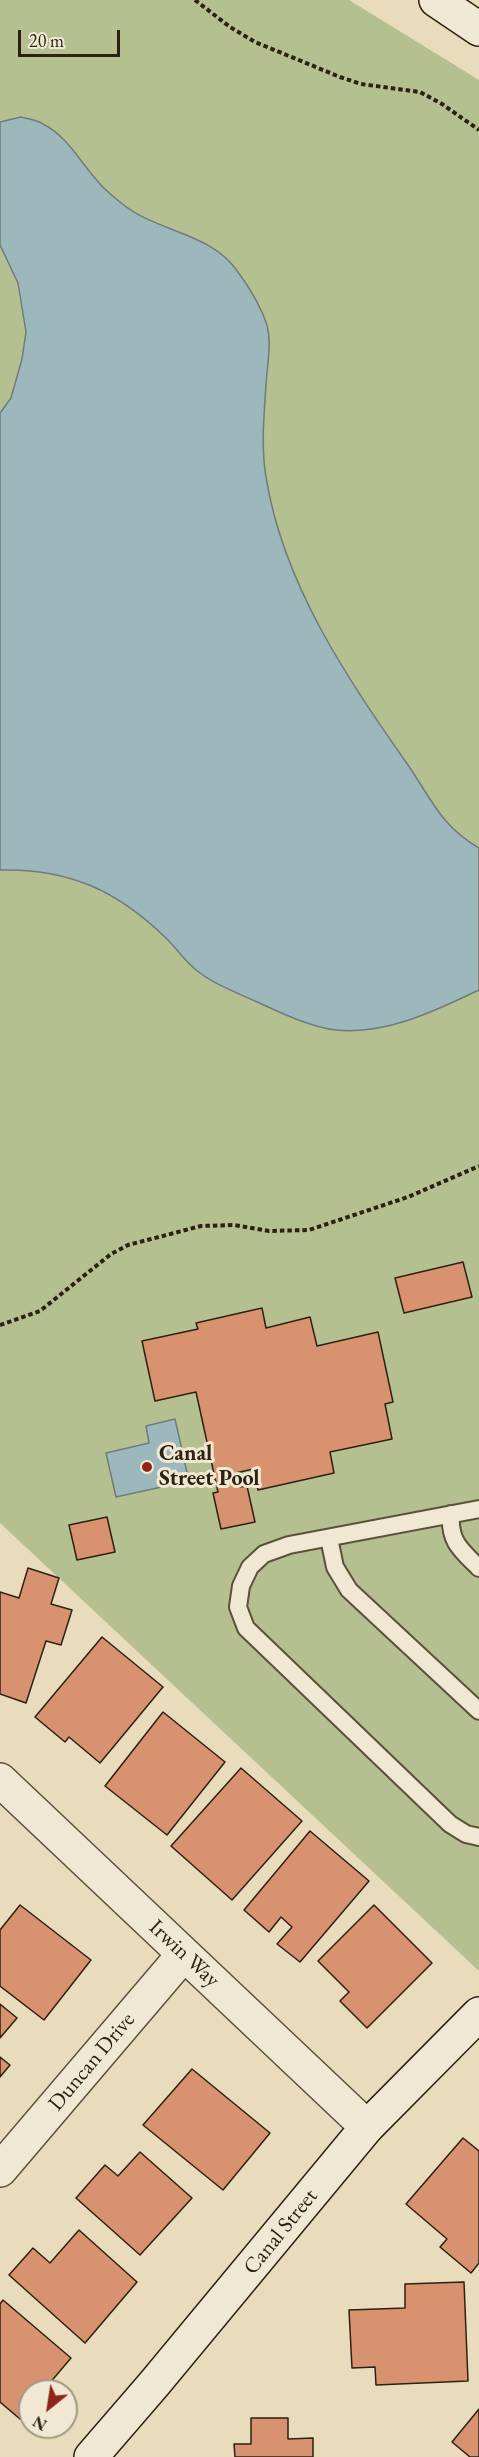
<!DOCTYPE html>
<style>
body{margin:0}
#map{position:relative;width:479px;height:2457px;overflow:hidden;background:#e8dcbc;font-family:"EB Garamond",serif}
canvas{display:block}
.north{position:absolute;left:18px;top:2379px;width:60px;height:60px;box-sizing:border-box;background:#f0e8d3;border:2px solid #a29886;border-radius:50%;rotate:210deg;font-size:16px;font-weight:700;line-height:24px;text-align:center;color:#2d2112}
.north::after{content:'';display:block;margin:auto;width:21px;height:27px;background:#8f2418;clip-path:polygon(50% 0,100% 100%,50% 72%,0 100%)}
.scale{position:absolute;left:18px;top:30px;width:102px;height:27px;box-sizing:border-box;border:3px solid #2d2112;border-top:0;padding-left:8px;font-size:18px;line-height:21px;white-space:nowrap;color:#2d2112;-webkit-text-stroke:4px #f0e8d3;paint-order:stroke}
</style>
<div id="map">
<canvas width="479" height="2457"></canvas>
<div class="north">N</div>
<div class="scale">20 m</div>
</div>
<script>
const context = document.querySelector('canvas').getContext('2d');
context.lineJoin = 'round';
function fillPath(path, color) { context.fillStyle = color; context.fill(path, 'evenodd'); }
function stroke(path, color, width, dash) { context.strokeStyle = color; context.lineWidth = width; context.lineCap = dash ? 'butt' : 'round'; context.setLineDash(dash || []); context.stroke(path); }
function drawText(font, color, halo, rows, align = 'center') {
  context.font = font + ' "EB Garamond",serif'; context.lineWidth = 6; context.setLineDash([]); context.textBaseline = 'middle'; context.strokeStyle = halo; context.fillStyle = color; for (const [text, x, y, turn = 0] of rows) {
    context.save(); context.translate(x, y); context.rotate((+turn || 0) * Math.PI / 180); context.textAlign = isNaN(turn) ? turn : align; if (halo) context.strokeText(text, 0, 0); context.fillText(text, 0, 0); context.restore();
  }
}
const green = new Path2D(`
 M0 0H349L479 80V1971L0 1523Z`);
const water = new Path2D(`
 M21 117C28 119 37 120 43 124 65 135 78 158 94 177 101 186 111 195 120 202 156 233 210 231 238 272 249 287 261 307 267 325 272 344 267 365 266 385 264 414 261 448 266 477 283 584 347 678 408 765 432 800 441 826 479 848V990C435 1011 386 1035 336 1030 310 1027 279 1012 255 1001 235 992 211 983 195 969 184 960 176 948 167 939 118 891 69 868 0 870V413L11 398 22 359 26 332 18 283 0 245V122Z
 M175 1419 189 1481 116 1497 106 1453 149 1443 146 1426Z`);
const building = new Path2D(`
 M463 1262 472 1297 404 1313 395 1278Z
 M262 1308 266 1328 310 1317 317 1346 378 1332 393 1402 385 1404 392 1439 330 1452 334 1473 258 1490 253 1469 236 1473 239 1487 247 1486 255 1522 221 1529 213 1493 218 1492 196 1392 155 1401 142 1341 198 1329 196 1323Z
 M107 1517 115 1552 77 1560 69 1525Z
 M28 1568 59 1578 51 1604 72 1610 61 1645 46 1641 26 1703 0 1694V1592L19 1598Z
 M102 1637 163 1687 100 1763 69 1737 65 1742 35 1717Z
 M163 1712 225 1762 167 1835 105 1786Z
 M241 1768 302 1821 232 1900 171 1846Z
 M310 1831 369 1881 300 1962 277 1944 292 1927 281 1917 269 1932 244 1910Z
 M20 1905 91 1960 44 2020 0 1986V1930Z
 M374 1905 432 1963 367 2028 340 2001 349 1992 318 1961Z
 M0 2004 17 2018 0 2038Z
 M0 2057 10 2065 0 2077Z
 M192 2069 270 2133 223 2190 143 2125Z
 M463 2138 479 2151V2263L471 2273 440 2247 447 2239 406 2204Z
 M140 2152 192 2198 140 2255 76 2198 105 2165 118 2176Z
 M79 2230 137 2282 85 2343 9 2275 33 2248 50 2263Z
 M464 2282 468 2381 376 2385 375 2367 352 2368 349 2310 405 2308V2284Z
 M3 2300 71 2358 43 2391H30V2407L20 2419 0 2402V2304Z
 M479 2409V2457H470L452 2442Z
 M251 2418H288V2439L313 2438V2457H235L234 2444H251Z`);
const path = new Path2D(`
 M195 0 230 27 255 42 340 77 361 84 420 92 442 104 479 130
 M0 1325 40 1311 111 1254 128 1245 201 1226 234 1225 269 1231 309 1230 408 1197 479 1166`);
const lane = new Path2D(`
 M479 1509 289 1545 264 1554 250 1567 241 1586 238 1607 246 1628 450 1824 466 1834 479 1837
 M451 1514C449 1542 461 1550 479 1568
 M329 1538 335 1567 349 1590 479 1711`);
const street = new Path2D(`
 M0 1780 367 2127
 M0 2170 184 1954`);
const secondary = new Path2D(`
 M436 0 479 29
 M91 2457 154 2384 367 2127 479 2014`);
const markers = [
 [147,1467,6,"#8f2418"]
];
const poiNames = [
 ["Canal",159,1454],
 ["Street Pool",159,1479]
];
const streetNames = [
 ["Irwin Way",184,1954,43],
 ["Duncan Drive",92,2062,-50],
 ["Canal Street",281,2232,-51]
];
fillPath(green, '#b5c091');
fillPath(water, '#9db8bd');
stroke(water, '#707c79', 1.5);
fillPath(building, '#d99270');
stroke(building, '#2d2112', 1.5);
stroke(lane, '#5c503c', 20);
stroke(street, '#5c503c', 36);
stroke(secondary, '#2d2112', 36);
stroke(path, '#2d2112', 4, [4.5, 3]);
stroke(lane, '#f0e8d3', 16);
stroke(street, '#f0e8d3', 33);
stroke(secondary, '#f0e8d3', 33);
for (const [x, y, r, color] of markers) { const dot = new Path2D(); dot.arc(x, y, r, 0, 2 * Math.PI); context.fillStyle = color; context.fill(dot); stroke(dot, '#f0e8d3', 2); }
drawText('bold 22px', '#2d2112', '#f0e8d3', poiNames, 'left');
drawText('22px', '#2d2112', '#f0e8d3', streetNames);
</script>
